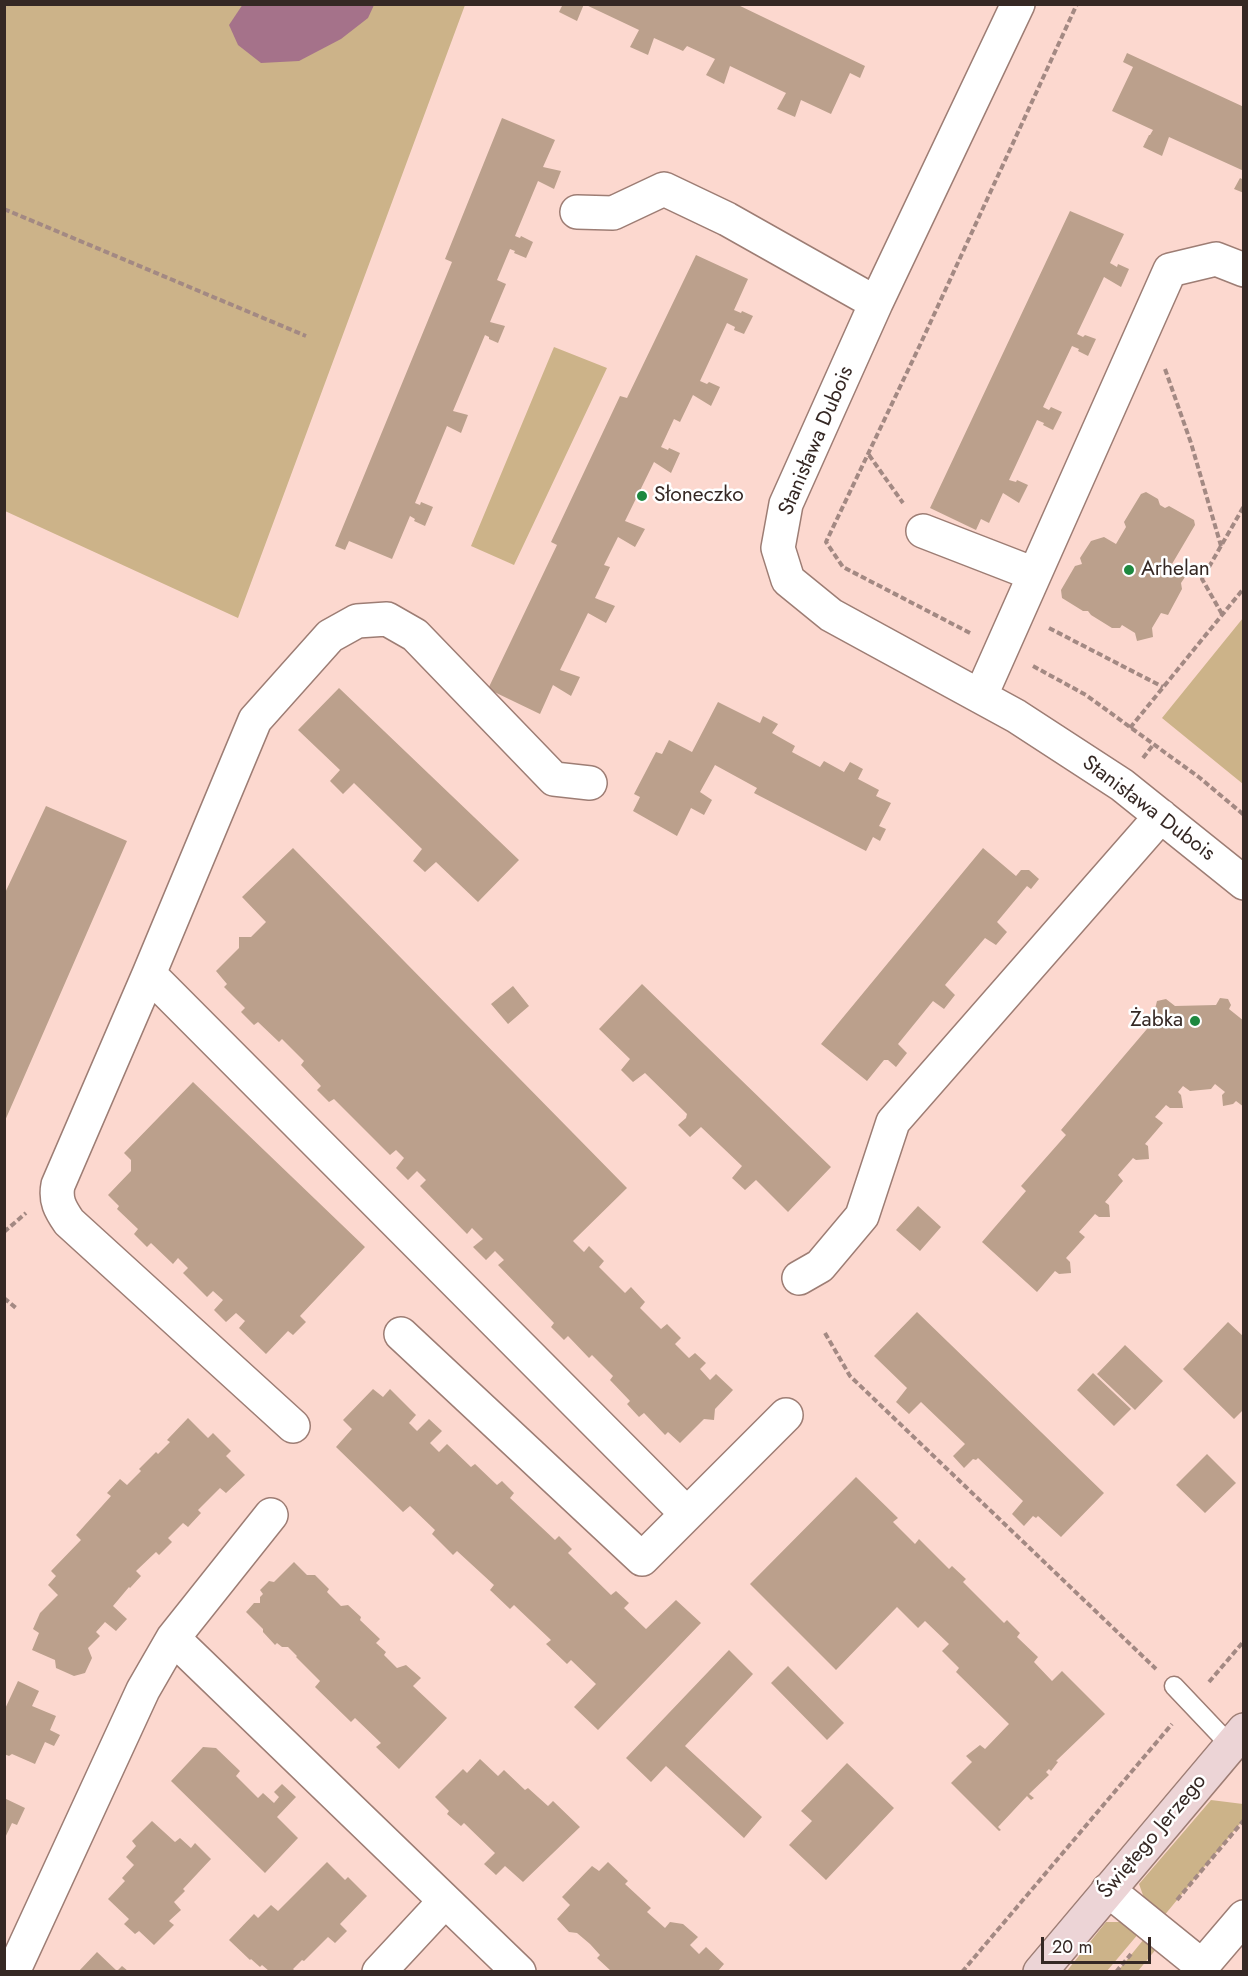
<!DOCTYPE html>
<meta charset="utf-8">
<style>
body{margin:0}
#map{position:relative;width:1248px;height:1976px;overflow:hidden;background:#fcd8cf;font-family:Jost,sans-serif}
canvas{display:block}
.frame{position:absolute;inset:0;border:6px solid #352824;pointer-events:none}
.scale{position:absolute;left:1041px;top:1937px;width:110px;height:27px;box-sizing:border-box;border:3px solid #352824;border-top:0;padding-left:8px;font-size:18px;line-height:21px;white-space:nowrap;color:#352824;-webkit-text-stroke:4px #fff;paint-order:stroke}
</style>
<div id="map">
<canvas width="1248" height="1976"></canvas>
<div class="frame"></div>
<div class="scale">20 m</div>
</div>
<script>
const context = document.querySelector('canvas').getContext('2d');
context.lineJoin = 'round';
function fillPath(path, color) { context.fillStyle = color; context.fill(path, 'evenodd'); }
function stroke(path, color, width, dash) { context.strokeStyle = color; context.lineWidth = width; context.lineCap = dash ? 'butt' : 'round'; context.setLineDash(dash || []); context.stroke(path); }
function drawText(font, color, halo, rows, align = 'center') {
  context.font = font + ' Jost,sans-serif'; context.lineWidth = 5; context.setLineDash([]); context.textBaseline = 'middle'; context.strokeStyle = halo; context.fillStyle = color; for (const [text, x, y, turn = 0] of rows) {
    context.save(); context.translate(x, y); context.rotate((+turn || 0) * Math.PI / 180); context.textAlign = isNaN(turn) ? turn : align; if (halo) context.strokeText(text, 0, 0); context.fillText(text, 0, 0); context.restore();
  }
}
const green = new Path2D(`
 M5 5H465L238 618 5 511Z
 M554 347 607 368 514 565 471 546Z
 M1243 618V784L1162 718Z
 M1211 1800 1243 1804V1820L1163 1917 1144 1898 1139 1884Z
 M1106 1922H1126L1139 1933 1107 1971 1066 1972Z
 M1144 1939 1157 1948 1138 1971 1117 1972Z`);
const water = new Path2D(`
 M243 4H374V5L368 18 341 39 299 61 261 63 238 45 229 25Z`);
const building = new Path2D(`
 M563 4H584L577 21 559 12Z
 M584 4H736L865 66 860 78 850 73 831 114 801 100 795 117 777 109 786 93 730 66 724 84 706 75 715 59 687 46 683 51 654 38 648 55 630 47 639 30Z
 M1127 53 1244 107V171L1169 137 1162 156 1143 147 1149 135H1150L1153 130 1112 111 1133 67 1123 62Z
 M502 118 555 140 543 167 561 171 554 189 538 181 515 236 520 238 521 236 533 242 526 258 514 253 515 251 510 249 497 280 506 284 490 322 505 326 498 343 489 339V337L485 335 453 411 468 415 461 433 447 426 415 503 420 505 421 502 433 507 425 526 414 521 415 519 410 516 392 559 349 541 345 550 335 546 452 262 445 259Z
 M1244 174V193L1234 189 1240 178 1242 179Z
 M1070 211 1124 234 1110 263 1117 267 1118 264 1129 269 1121 287 1104 277 1077 334 1083 337 1085 335 1096 339 1088 356 1078 351 1079 349 1072 346 1043 407 1049 410 1051 407 1062 412 1053 430 1043 425 1044 423 1037 420 1009 480 1016 482 1017 480 1028 485 1019 503 1003 493 989 523 981 519 976 530 930 508Z
 M696 255 748 279 734 310 741 313 742 311 753 316 744 334 734 330 735 327 727 323 700 381 707 384 709 382 720 387 711 406 693 395 680 422 674 419 661 447 668 450 669 448 680 453 671 473 654 462 625 521 645 529 635 547 618 537 604 565 610 567 595 598 615 606 606 623 588 613 560 670 580 677 571 696 553 685 540 714 488 689 557 545 551 542 620 396 627 398Z
 M1146 492 1158 499 1160 505 1165 508 1169 506 1194 520 1195 525 1172 564 1176 566 1185 564 1187 574 1181 583 1182 589 1168 615 1161 613 1152 628 1153 637 1137 641 1135 633 1122 625 1120 628H1112L1091 615 1088 611H1083L1062 598 1061 590 1075 566 1082 564 1080 558 1091 541 1104 537 1116 544 1126 527 1124 522 1141 494Z
 M339 688 519 860 478 902 436 862 425 872 413 861 422 849 354 783 343 794 330 781 340 770 298 730Z
 M718 702 760 723 763 716 778 724 772 733 795 746 792 752 820 767 824 761 844 772 850 762 863 769 858 779 879 790 876 796 891 803 879 826 886 829 880 841 873 837 866 851 754 793 757 788 715 765 700 792 712 800 704 815 691 808 677 836 633 811 640 797 634 794 656 752 662 754 669 740 692 752Z
 M46 806 127 841 4 1123V895Z
 M293 848 627 1188 573 1241 584 1252 589 1246 604 1261 599 1267 625 1293 631 1287 645 1302 640 1308 661 1329 667 1324 681 1338 675 1344 689 1358 695 1353 706 1363 700 1369 710 1380 716 1374 733 1390 715 1409 714 1420 704 1419 680 1443 668 1432 665 1435 644 1413 639 1417 627 1404 630 1401 610 1380 613 1376 592 1355 589 1358 568 1336 564 1340 551 1327 554 1323 498 1265 504 1260 495 1251 486 1260 473 1247 483 1239 472 1228 467 1234 420 1186 426 1180 417 1171 408 1180 396 1168 404 1158 396 1150 390 1155 334 1099 329 1102 317 1090 321 1086 301 1065 304 1061 282 1039 279 1042 258 1022 254 1025 241 1012 245 1008 224 987 227 984 216 971 239 948V937H251L266 922 242 897Z
 M983 848 1016 876 1021 870H1029L1039 879 1031 889 1027 886 997 922 1007 932 996 945 985 938 945 985 955 995 944 1009 933 1001 898 1044 907 1053 896 1067 888 1060H884L867 1081 821 1044Z
 M642 984 831 1167 788 1212 756 1180 745 1190 732 1178 742 1166 701 1127 690 1137 678 1125 686 1118 687 1114 645 1073 633 1082 621 1070 630 1059 599 1029Z
 M513 986 529 1006 508 1024 491 1004Z
 M1220 998 1228 999 1231 1005 1229 1009 1244 1021V1107L1236 1101 1233 1104 1223 1106 1222 1095 1225 1092 1215 1084 1211 1089 1190 1091 1183 1086 1178 1092 1181 1095 1183 1108H1170L1166 1105 1155 1117 1163 1123 1145 1144 1148 1146 1149 1159 1136 1160 1133 1158 1118 1175 1123 1181 1105 1202 1109 1205 1110 1217H1099L1095 1214 1079 1232 1085 1237 1066 1258 1070 1262 1071 1273 1059 1274 1055 1271 1037 1292 982 1242 1026 1191 1021 1186 1066 1135 1061 1130 1158 1016 1155 1009 1157 1001 1166 999 1175 1006 1216 1005Z
 M193 1082 365 1247 300 1316 306 1322 293 1335 288 1331 266 1354 239 1328 245 1321 236 1313 226 1322 214 1310 223 1300 213 1291 207 1297 183 1273 188 1268 178 1258 173 1264 151 1243 147 1247 134 1234 138 1229 117 1209 119 1206 108 1195 131 1171V1160L124 1153Z
 M918 1206 941 1227 920 1251 896 1230Z
 M917 1312 1104 1493 1061 1537 1038 1516 1036 1518 1033 1516 1024 1526 1012 1514 1023 1501 978 1458 976 1460 973 1459 964 1468 953 1456 965 1444 921 1402 909 1414 896 1402 907 1388 874 1356Z
 M1228 1322 1244 1337V1409L1234 1419 1183 1369Z
 M1125 1345 1163 1381 1135 1410 1097 1374Z
 M1093 1373 1131 1409 1114 1426 1077 1390Z
 M373 1389 383 1397 390 1389 416 1415 409 1423 417 1431 429 1419 442 1431 430 1443 439 1452 447 1444 471 1467 475 1464 497 1485 502 1481 514 1493 510 1498 555 1540 559 1536 572 1549 568 1553 611 1595 616 1591 629 1603 624 1608 646 1629 676 1600 701 1623 598 1730 574 1707 596 1684 571 1660 567 1664 546 1644 551 1640 514 1605 510 1609 490 1590 494 1585 457 1551 453 1555 432 1534 435 1530 410 1506 403 1512 336 1447 352 1429 343 1420Z
 M188 1418 208 1438 213 1433 231 1451 226 1456 245 1475 226 1493 220 1488 198 1510 201 1513 188 1527 183 1523 168 1538 172 1542 159 1555 156 1552 136 1571 141 1576 130 1588 129 1587 113 1606 127 1619 116 1631 105 1622 96 1632 100 1636 88 1648 92 1658 85 1673 74 1676 56 1668 55 1660 32 1650 39 1633 33 1629 40 1613 58 1595 48 1585 56 1576 51 1571 81 1540 76 1535 111 1496 107 1493 120 1479 127 1485 141 1471 139 1469 156 1452 158 1454 170 1442 167 1440Z
 M1207 1454 1236 1483 1205 1513 1176 1485Z
 M856 1477 898 1518 893 1522 915 1544 919 1539 949 1569 952 1566 966 1579 963 1582 1004 1623 1007 1620 1020 1633 1017 1637 1038 1657 1034 1662 1052 1681 1062 1671 1105 1714 1056 1761 1058 1762 1051 1771 1049 1769 1046 1772 1049 1775 1029 1794 1034 1798 1031 1800 1027 1796 998 1827 1001 1830 999 1831 951 1783 972 1762 966 1756 980 1745 985 1749 1009 1724 956 1672 959 1668 942 1651 949 1644 925 1621 918 1628 897 1607 836 1670 750 1584Z
 M294 1562 307 1575H315L329 1589 327 1592 341 1606 348 1605 361 1617 360 1620 380 1639 376 1643 386 1652 384 1655 397 1668 406 1665 421 1678 413 1686 447 1718 399 1769 376 1747 381 1743 355 1718 351 1722 315 1687 320 1681 296 1657 297 1656 288 1647H282L277 1643 275 1645 263 1632V1629L246 1612 254 1603H260V1597L263 1594 260 1590 269 1581 274 1582Z
 M729 1650 753 1674 685 1746 762 1817 744 1838 666 1766 651 1782 626 1758Z
 M788 1666 844 1723 827 1740 771 1683Z
 M18 1681 39 1691 32 1706 56 1716 50 1730 60 1735 54 1746 45 1742 35 1764 12 1754 9 1756 4 1754V1711Z
 M203 1747 216 1748 240 1771 236 1776 258 1798 263 1793 274 1803 279 1797 274 1792 282 1784 296 1797 277 1817 298 1838 265 1873 171 1781Z
 M480 1759 498 1776 504 1770 525 1790 528 1788 548 1806 553 1801 580 1827 523 1882 505 1866 496 1875 484 1864 495 1853 464 1823 461 1826 447 1814 449 1811 435 1797 463 1769 467 1773Z
 M847 1763 894 1808 826 1880 789 1845 812 1821 801 1811Z
 M4 1798 25 1808 17 1825 12 1823 4 1840Z
 M152 1821 175 1842 180 1838 191 1848 195 1843 211 1859 183 1889 185 1891 174 1902 181 1910 169 1921 174 1925 154 1945 139 1931 135 1934 124 1924 129 1919 108 1899 125 1881 122 1878 134 1865 126 1857 136 1846 132 1841Z
 M327 1862 345 1880 348 1877 367 1896 340 1924 347 1931 335 1943 328 1937 304 1961 302 1960 293 1969 295 1971H269L262 1965 260 1967 251 1959 250 1960 229 1940 254 1914 258 1918 271 1905 278 1911Z
 M608 1862 628 1881 625 1884 651 1908 647 1912 665 1928 670 1922 683 1924 698 1937 690 1945 699 1954 706 1947 724 1964 718 1971H611L597 1958 600 1955 590 1944 577 1933 569 1932 557 1919 570 1905 562 1897 592 1866 599 1871Z
 M97 1952 117 1971 122 1966 128 1971H79Z`);
const path = new Path2D(`
 M4 209 306 336
 M1165 369 1191 443 1221 546
 M869 455 903 503
 M1222 614 1202 579 1244 506
 M1049 628 1163 687
 M970 633 843 567 826 542 920 345 1077 4
 M1033 666 1086 695 1200 778 1244 815
 M1130 728 1244 588
 M1143 758 1153 745
 M4 1232 26 1213
 M4 1298 16 1308
 M825 1333 850 1376 1156 1669
 M1209 1682 1244 1641
 M1177 1900 1244 1820
 M962 1972 1172 1724
 M1116 1972 1131 1954`);
const lane = new Path2D(`
 M1174 1686 1230 1745`);
const street = new Path2D(`
 M1018 4 876 303 786 504 778 548 788 580 831 615 1016 716 1122 785 1244 883
 M577 212 613 213 664 189 727 219 876 303
 M923 531 1034 574
 M981 695 1170 270 1216 259 1244 270
 M149 974 686 1513
 M799 1278 820 1266 862 1216 893 1122 1161 816
 M401 1334 642 1559 786 1415
 M293 1426 69 1222C60 1209 55 1200 58 1185L149 974 255 720 330 636 357 621 387 619 415 635 554 779 590 783
 M173 1638 519 1972
 M1108 1890 1202 1966
 M13 1972 143 1690 173 1638 271 1515
 M379 1972 445 1901
 M1197 1972 1244 1917`);
const secondary = new Path2D(`
 M1040 1972 1244 1730`);
const markers = [
 [642,496,6,"#1d883f"],
 [1129,570,6,"#1d883f"],
 [1195,1021,6,"#1d883f"]
];
const streetNames = [
 ["Stanisława Dubois",817,441,-67],
 ["Stanisława Dubois",1148,809,37],
 ["Świętego Jerzego",1153,1837,-50]
];
const poiNames = [
 ["Słoneczko",654,496],
 ["Arhelan",1141,570],
 ["Żabka",1183,1021,"right"]
];
fillPath(green, '#ccb389');
fillPath(water, '#a5728a');
fillPath(building, '#bba08c');
stroke(lane, '#9d7d74', 21);
stroke(street, '#9d7d74', 36);
stroke(secondary, '#9d7d74', 36);
stroke(path, '#a38983', 4, [6, 3]);
stroke(lane, '#fff', 18);
stroke(street, '#fff', 33);
stroke(secondary, '#ecd4d6', 33);
for (const [x, y, r, color] of markers) { const dot = new Path2D(); dot.arc(x, y, r, 0, 2 * Math.PI); context.fillStyle = color; context.fill(dot); stroke(dot, '#fff', 2); }
drawText('21px', '#352824', '#fff', streetNames);
drawText('21px', '#352824', '#fff', poiNames, 'left');
</script>
